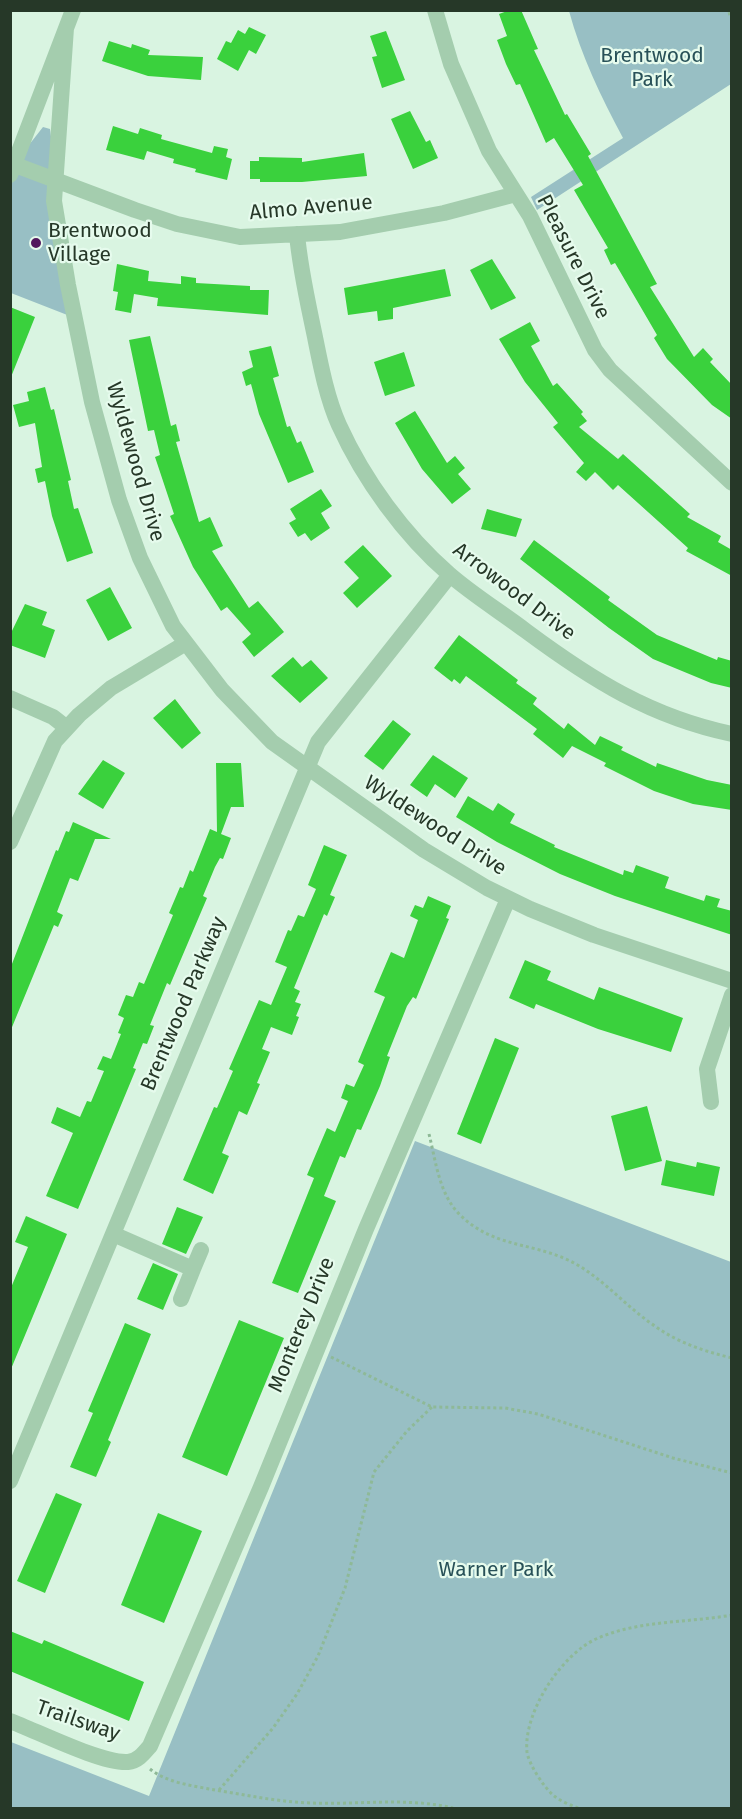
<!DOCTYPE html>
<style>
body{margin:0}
#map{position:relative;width:742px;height:1819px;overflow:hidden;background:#d9f4e1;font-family:"Fira Sans",sans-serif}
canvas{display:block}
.frame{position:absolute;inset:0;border:12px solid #263828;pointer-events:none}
</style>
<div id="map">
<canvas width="742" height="1819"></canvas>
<div class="frame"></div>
</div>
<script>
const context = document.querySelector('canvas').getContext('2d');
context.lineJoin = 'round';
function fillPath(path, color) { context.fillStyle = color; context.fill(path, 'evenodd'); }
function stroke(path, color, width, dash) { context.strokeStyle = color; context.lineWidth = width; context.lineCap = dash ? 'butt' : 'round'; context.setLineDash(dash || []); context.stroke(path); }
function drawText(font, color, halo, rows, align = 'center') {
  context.font = font + ' "Fira Sans",sans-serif'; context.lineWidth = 4.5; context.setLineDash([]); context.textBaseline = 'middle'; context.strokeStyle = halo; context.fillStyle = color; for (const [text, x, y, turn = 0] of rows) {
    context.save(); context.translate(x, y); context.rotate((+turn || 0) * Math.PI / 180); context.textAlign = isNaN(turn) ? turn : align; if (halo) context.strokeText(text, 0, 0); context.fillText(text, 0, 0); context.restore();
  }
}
const green = new Path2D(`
 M569 11H731V84L537 210 531 197 623 138C601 97 581 55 569 11Z
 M43 127 50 129 75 318 11 293 10 175 14 164Z
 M415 1141 731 1262V1808H11V1742L149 1796Z`);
const building = new Path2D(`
 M510 10H521L538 49 534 50 565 115 567 114 591 154 588 156 657 284 650 287 694 357 703 348 713 359 710 362 732 385V419L712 405 667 359 654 338 657 335 615 263 611 265 604 250 608 248 574 190 583 185 554 138 546 143 520 84 516 85 506 64 497 40 507 36 499 14Z
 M249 27 266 35 256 54 249 50 238 71 217 59 226 41 231 43 238 30 245 34Z
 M386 31 405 80 382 88 372 57 377 56 370 36Z
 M109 41 131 48 132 44 150 50 148 55 203 57 201 80 148 76 102 61Z
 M410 111 426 142 430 140 438 158 413 169 391 119Z
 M113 126 138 134 140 128 162 135 161 139 212 153 214 146 228 149 226 157 232 159 227 180 195 172 196 169 173 163 174 159 147 151 144 160 106 150Z
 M364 153 367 176 302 182H260V179H250V161H259V157L302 158V162Z
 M492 259 516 298 491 310 470 270Z
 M117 264 149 271 148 281 181 284V276L196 278V283L250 286V290H269L268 315 157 306 158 298 134 294 131 313 115 310 118 292 113 291Z
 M445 269 451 296 393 308V319L378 321 377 311 348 315 344 288Z
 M10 307 35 317 11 377H10Z
 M530 322 540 341 531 346 553 386 557 383 583 412 581 414 587 421 579 427 618 459 623 454 690 514 687 517 721 536 718 542 732 550V576L686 551 688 548 618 485 613 490 595 472 586 481 576 472 584 463 553 427 558 423 525 382 499 339Z
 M150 336 171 426 176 424 180 441 176 442 199 522 210 517 223 546 212 551 249 608 258 601 284 632 254 657 242 642 251 634 227 607 221 611 193 567 170 516 174 514 155 457 160 455 154 430 148 431 129 340Z
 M271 346 279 376 273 378 287 427 290 426 297 443 301 441 314 472 288 483 259 414 251 384 246 386 242 372 253 367 249 351Z
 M404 352 415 386 385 396 374 362Z
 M45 387 51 410 54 409 71 480 68 481 74 509 78 508 93 553 67 562 52 516 45 481 38 483 35 469 42 467 35 423 19 427 13 405 29 401 27 392Z
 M415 411 447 463 455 456 465 468 458 474 471 489 452 504 422 469 395 423Z
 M321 489 332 506 321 513 330 528 311 541 305 533 298 537 289 523 296 519 290 509Z
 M487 509 522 519 516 537 481 529Z
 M534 540 610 597 608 600 657 635 717 660 718 657 732 661V688L711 683 653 659 609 628 520 559Z
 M363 545 392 576 357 608 343 593 359 578 344 562Z
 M110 587 132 628 108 641 86 600Z
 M25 604 47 612 42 625 55 630 45 658 10 645V635Z
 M459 635 518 680 516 683 537 698 533 704 564 729 568 723 595 745 600 736 623 747 621 750 656 767 657 763 707 780 732 785V810L693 804 654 791 604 766 606 763 572 746 563 758 533 734 537 729 466 676 460 684 454 679 452 682 434 668Z
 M293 657 302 667 311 660 328 678 300 703 271 676Z
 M175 699 201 733 182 749 153 718Z
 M393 720 411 734 383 770 364 756Z
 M433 755 468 778 455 798 435 784 427 797 410 785Z
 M103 760 125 773 103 809 78 794Z
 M216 763H241L244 807H231L221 834 231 838 223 859 220 858 215 867 203 896 207 898 170 985 167 983 150 1025 154 1026 147 1044 143 1043 133 1068 136 1069 78 1209 46 1196 73 1133 51 1123 57 1107 80 1117 87 1101 91 1102 104 1071 97 1069 103 1056 111 1059 121 1034 118 1033 124 1018 118 1015 126 995 133 997 139 982 144 984 173 915 169 913 180 887 183 888 190 870 193 872 210 829 217 832Z
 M468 796 493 811 498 803 515 814 510 823 555 845 554 847 623 875 624 870 633 873 636 865 669 877 665 888 704 901 706 895 720 899 717 907 732 911V935L615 896 560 874 497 842 456 817Z
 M73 822 111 839H95L78 881 70 878 57 912 63 915 58 927 54 925 10 1032V969L56 850 58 851 66 831 69 832Z
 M324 845 347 855 330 895 335 897 327 916 324 914 294 988 300 991 295 1002 301 1004 296 1016 299 1017 292 1035 271 1027 262 1049 270 1052 257 1083 260 1084 247 1115 239 1111 222 1153 229 1156 213 1194 183 1180 214 1107 217 1108 233 1071 229 1069 259 1000 271 1005 287 967 275 962 288 930 291 931 298 915 304 917 316 889 308 885Z
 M428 896 451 906 446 918 449 919 416 999 413 997 407 1006 387 1056 390 1057 380 1086 361 1130 357 1129 345 1158 340 1156 324 1196 336 1201 298 1293 272 1283 314 1178 307 1175 327 1128 335 1132 348 1101 341 1098 346 1084 354 1087 364 1065 358 1062 385 997 374 992 391 952 404 958 418 920 410 916 415 905 423 908Z
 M525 960 551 971 547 980 594 1000 599 987 683 1018 671 1052 598 1029 536 1004 534 1009 509 998Z
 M495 1038 519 1048 481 1144 457 1134Z
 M647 1106 662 1161 625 1171 611 1116Z
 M666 1160 696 1167 697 1162 720 1167 714 1196 661 1185Z
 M177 1207 203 1217 186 1254 162 1244Z
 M26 1216 67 1234 11 1369 10 1290 28 1247 15 1242Z
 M153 1263 178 1274 163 1310 137 1299Z
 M239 1320 284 1338 227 1476 182 1457Z
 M125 1323 151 1334 108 1440 111 1442 96 1477 70 1467 93 1413 88 1411Z
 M56 1493 82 1504 45 1593 17 1581Z
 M158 1513 202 1531 164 1623 121 1605Z
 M10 1631 42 1644 44 1640 144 1682 129 1721 10 1671Z`);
const path = new Path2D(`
 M728 14 732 13
 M429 1134C436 1162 439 1194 460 1215 493 1247 529 1242 568 1260 600 1275 623 1304 652 1324 676 1342 703 1351 732 1358
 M331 1357 432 1407 505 1408 538 1414 673 1458 732 1473
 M150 1769C167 1783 194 1786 215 1790 247 1795 278 1802 311 1803 358 1805 406 1797 453 1808
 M219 1790 273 1728 297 1694 318 1656 345 1588 374 1472 407 1431 432 1407
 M578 1808C570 1805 560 1801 553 1795 544 1787 529 1765 527 1752 523 1713 561 1655 596 1639 638 1620 687 1623 732 1615`);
const minor = new Path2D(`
 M435 10 451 64 489 151 530 216 595 350 610 370 732 483
 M66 28 54 201 68 285 92 402 119 500 140 558 173 626 222 690 272 742 424 850 487 888 530 909 594 935 732 981
 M10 163 135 210 177 224 240 237 340 232 444 213 516 194
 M10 175 73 10
 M297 234C300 269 308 303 315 337 321 367 327 398 339 425 364 480 404 535 449 574 473 595 501 612 526 631 592 680 651 717 732 734
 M10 698 53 717 67 728
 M10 842 55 741 79 715 111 688 186 643
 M711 1102 707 1069 732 995
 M113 1234 193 1269 181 1299
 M193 1269 201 1250
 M10 1481 318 742 450 575
 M10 1721C37 1731 102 1764 128 1762 138 1761 144 1753 150 1746L261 1487 366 1229 508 899`);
const markers = [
 [36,243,6,"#52185d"]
];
const parkNames = [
 ["Brentwood",652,56],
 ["Park",652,80],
 ["Warner Park",496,1570]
];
const streetNames = [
 ["Almo Avenue",311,208,-5],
 ["Pleasure Drive",573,257,63],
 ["Wyldewood Drive",135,462,74],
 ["Arrowood Drive",514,592,37],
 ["Wyldewood Drive",435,826,33],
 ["Brentwood Parkway",184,1004,-67],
 ["Monterey Drive",302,1325,-68],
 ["Trailsway",78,1721,19]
];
const poiNames = [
 ["Brentwood",48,231],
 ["Village",48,255]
];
fillPath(green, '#98bfc4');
fillPath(building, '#3ad13d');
stroke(path, '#8eb997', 3, [3, 3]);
stroke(minor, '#a4cdae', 16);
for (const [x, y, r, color] of markers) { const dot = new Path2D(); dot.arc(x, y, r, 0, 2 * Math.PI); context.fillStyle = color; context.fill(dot); stroke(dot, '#e6fbed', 2); }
drawText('21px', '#285158', '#e6fbed', parkNames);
drawText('21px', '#263828', '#e6fbed', streetNames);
drawText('21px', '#263828', '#e6fbed', poiNames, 'left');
</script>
